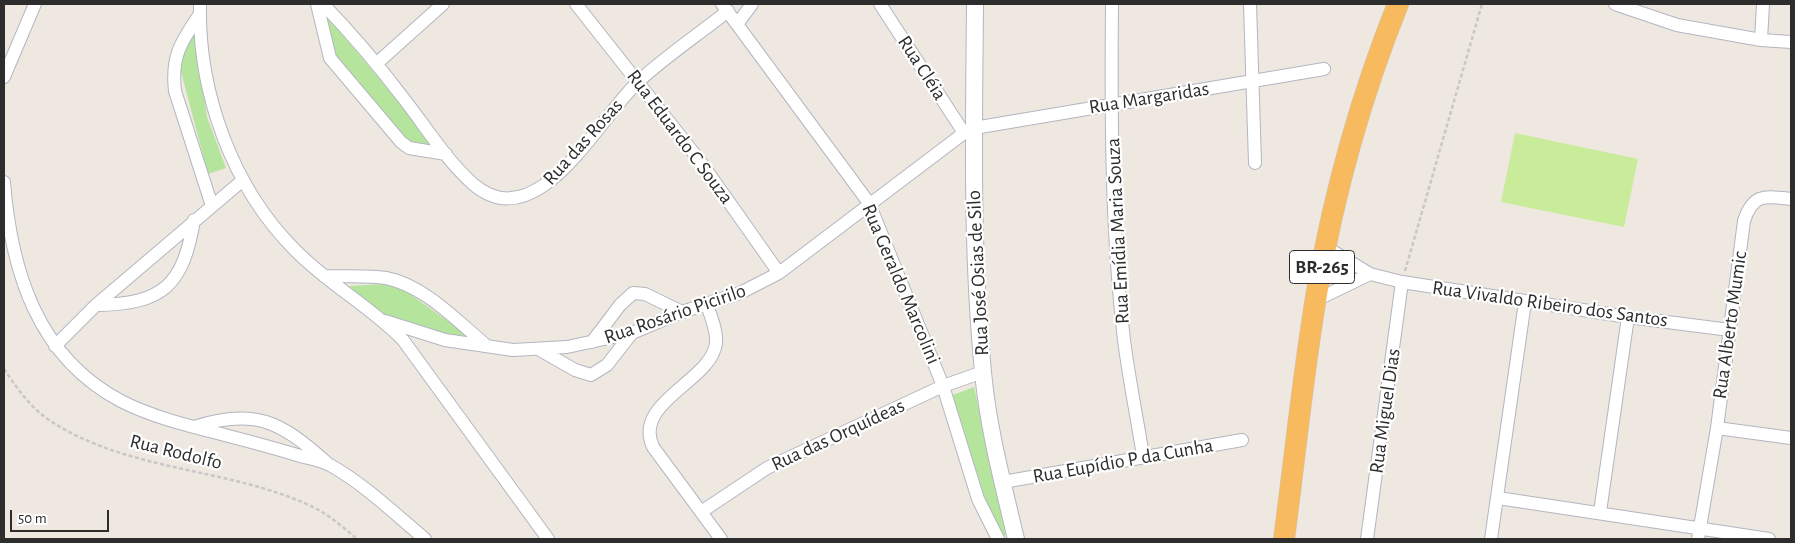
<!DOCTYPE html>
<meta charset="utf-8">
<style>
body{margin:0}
#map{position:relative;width:1795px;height:543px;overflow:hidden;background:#eee8e0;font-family:"Alegreya Sans",sans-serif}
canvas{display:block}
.frame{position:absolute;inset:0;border:5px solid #2d2d2d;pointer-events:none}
.scale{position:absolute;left:10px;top:510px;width:99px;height:22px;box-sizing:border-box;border:2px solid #2d2d2d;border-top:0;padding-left:6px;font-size:15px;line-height:18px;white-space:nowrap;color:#2d2d2d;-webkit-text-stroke:4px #fff;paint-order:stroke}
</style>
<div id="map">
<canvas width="1795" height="543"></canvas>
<div class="frame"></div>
<div class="scale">50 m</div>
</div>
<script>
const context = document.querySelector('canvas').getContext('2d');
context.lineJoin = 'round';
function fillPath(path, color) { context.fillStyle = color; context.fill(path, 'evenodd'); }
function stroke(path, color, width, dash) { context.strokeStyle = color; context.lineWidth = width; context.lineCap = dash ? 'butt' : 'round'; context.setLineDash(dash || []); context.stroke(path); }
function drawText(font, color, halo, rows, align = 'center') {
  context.font = font + ' "Alegreya Sans",sans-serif'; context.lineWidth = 4.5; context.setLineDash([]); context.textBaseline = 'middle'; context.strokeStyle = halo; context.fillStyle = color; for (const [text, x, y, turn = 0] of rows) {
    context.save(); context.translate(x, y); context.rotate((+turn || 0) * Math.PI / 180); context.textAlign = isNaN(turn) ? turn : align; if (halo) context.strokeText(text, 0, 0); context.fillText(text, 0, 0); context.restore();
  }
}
const green = new Path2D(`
 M326 15 437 147 405 140 332 56Z
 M195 32 207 117 226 168 208 174 179 64Z
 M383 284 403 289 471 338 442 336 383 315 349 286Z
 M974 387 1007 535 1000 536 985 505 950 396Z`);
const pitch = new Path2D(`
 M1515 133 1638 159 1624 227 1501 202Z`);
const path = new Path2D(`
 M1405 271 1482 4
 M4 369C16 387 30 407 49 420 127 472 227 467 311 506 328 514 343 527 357 539`);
const minor = new Path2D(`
 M200 4C198 92 232 187 295 250 328 284 370 306 403 340L548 539
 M317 4 330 58 401 142 409 148 446 154
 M323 4C352 34 379 66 404 99 426 127 446 160 473 184 538 240 599 117 639 81 666 56 699 34 728 11
 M576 4 700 161 779 273
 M722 4 869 203 943 386 978 499 998 539
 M880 4 964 133
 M1112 4C1111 116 1111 229 1124 340 1129 379 1137 418 1143 456
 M1250 4 1255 163
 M1615 4 1677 25 1761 40 1791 42
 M200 14C181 42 171 56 175 91L212 206
 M738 23 752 4
 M1761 40 1763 4
 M376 64 443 4
 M4 77 35 4
 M4 182C11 270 37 357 121 401 150 416 185 425 217 433 244 440 271 447 297 455 307 458 320 460 330 465 364 484 395 514 425 539
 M1326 247 1370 274 1402 282 1628 317 1730 330
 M324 276C344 277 366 275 386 278 424 285 458 322 487 346
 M1316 300 1370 274
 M96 305C163 304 183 286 194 220
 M707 305C711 317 717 330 716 343 712 381 632 402 653 447L721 539
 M385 321 445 340 513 350 567 347 632 333 682 312 740 293 779 273 964 133 974 128 1324 69
 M592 342 620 305 633 293 645 294 682 312
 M55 346 96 305 243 180
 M540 350 575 370 591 375 607 365 632 333
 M194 427C255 407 281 422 326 462
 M1717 428 1791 438
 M1003 482 1242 440
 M1498 498 1769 539
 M701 512 767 468 943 386 983 372
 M1600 512 1628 317
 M1367 539 1402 282
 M1491 539 1525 302
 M1698 539 1717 428 1744 221C1753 193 1765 196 1791 199`);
const tertiary = new Path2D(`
 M975 4C974 127 971 249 983 372 988 428 1003 484 1016 539`);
const trunk = new Path2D(`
 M1284 539C1295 457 1303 373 1317 291 1334 194 1361 96 1398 4`);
const shields = [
 [1322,267,65]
];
const shieldNames = [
 ["BR-265",1322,267]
];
const streetNames = [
 ["Rua Cléia",922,68,57],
 ["Rua Margaridas",1149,98,-9],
 ["Rua Eduardo C Souza",680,137,53],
 ["Rua das Rosas",583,142,-48],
 ["Rua Emídia Maria Souza",1118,231,-93],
 ["Rua José Osias de Silo",978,273,-93],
 ["Rua Geraldo Marcolini",901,284,67],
 ["Rua Vivaldo Ribeiro dos Santos",1550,304,8],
 ["Rua Rosário Picirilo",675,314,-19],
 ["Rua Alberto Mumic",1730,325,-82],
 ["Rua Miguel Dias",1385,411,-82],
 ["Rua das Orquídeas",838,435,-25],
 ["Rua Rodolfo",176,452,14],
 ["Rua Eupídio P da Cunha",1123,461,-10]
];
fillPath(green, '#b5e59d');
fillPath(pitch, '#c8ec99');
stroke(minor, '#b3b6c0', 14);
stroke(tertiary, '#b3b6c0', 18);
stroke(trunk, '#c8c8c8', 22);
stroke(path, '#c8c8c8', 2.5, [4, 2.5]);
stroke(minor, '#fff', 12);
stroke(tertiary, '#fff', 16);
stroke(trunk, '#f8ba5e', 21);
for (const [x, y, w] of shields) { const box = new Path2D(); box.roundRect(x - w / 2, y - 16.5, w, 33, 4); context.fillStyle = '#fff'; context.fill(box); stroke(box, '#2d2d2d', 1); }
drawText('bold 19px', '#2d2d2d', null, shieldNames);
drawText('20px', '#2d2d2d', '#fff', streetNames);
</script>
